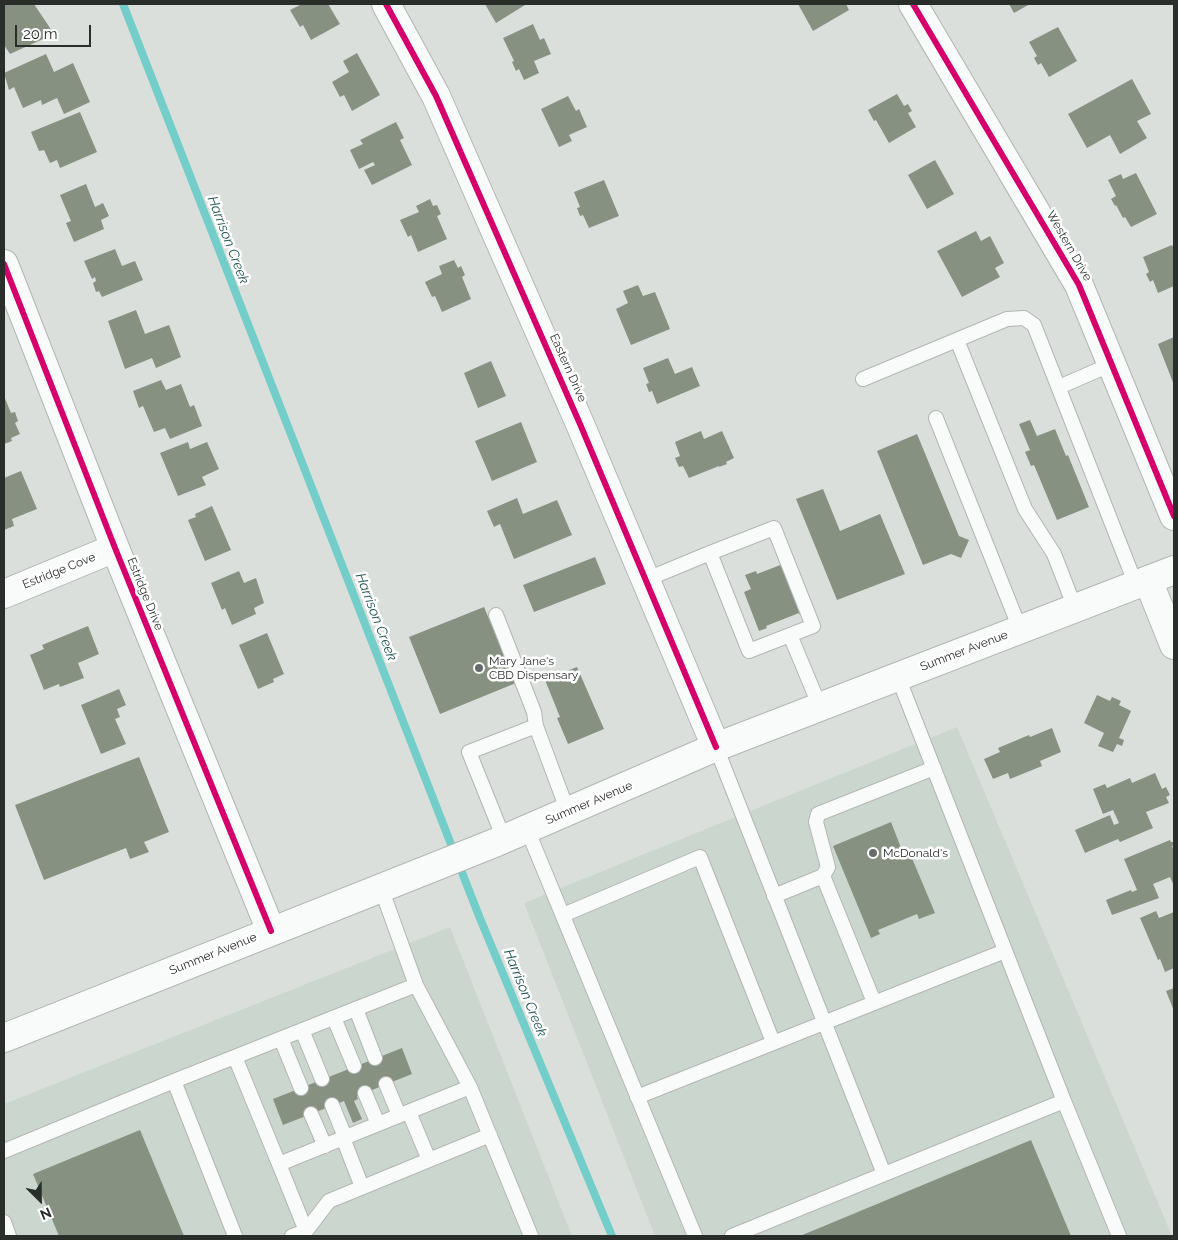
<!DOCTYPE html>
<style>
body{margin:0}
#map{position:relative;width:1178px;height:1240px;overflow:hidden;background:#dadfdb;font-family:Raleway,sans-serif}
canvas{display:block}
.frame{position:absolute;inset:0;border:5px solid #2a2e2b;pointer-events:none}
.north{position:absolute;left:15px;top:1175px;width:50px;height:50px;-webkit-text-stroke:4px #fff;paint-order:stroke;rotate:157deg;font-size:14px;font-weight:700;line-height:20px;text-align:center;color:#2a2e2b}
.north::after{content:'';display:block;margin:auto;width:18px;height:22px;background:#2a2e2b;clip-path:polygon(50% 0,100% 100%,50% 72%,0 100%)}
.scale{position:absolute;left:15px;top:25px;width:76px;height:22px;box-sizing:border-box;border:2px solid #2a2e2b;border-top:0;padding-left:6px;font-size:15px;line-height:18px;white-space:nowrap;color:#2a2e2b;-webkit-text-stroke:4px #fff;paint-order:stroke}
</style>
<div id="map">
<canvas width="1178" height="1240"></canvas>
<div class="frame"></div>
<div class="north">N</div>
<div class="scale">20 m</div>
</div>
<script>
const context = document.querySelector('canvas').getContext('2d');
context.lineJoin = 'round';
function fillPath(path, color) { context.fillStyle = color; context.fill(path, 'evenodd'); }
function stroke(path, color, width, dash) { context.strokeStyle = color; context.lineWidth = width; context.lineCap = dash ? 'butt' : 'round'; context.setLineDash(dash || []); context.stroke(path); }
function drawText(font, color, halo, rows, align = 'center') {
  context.font = font + ' Raleway,sans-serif'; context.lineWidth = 5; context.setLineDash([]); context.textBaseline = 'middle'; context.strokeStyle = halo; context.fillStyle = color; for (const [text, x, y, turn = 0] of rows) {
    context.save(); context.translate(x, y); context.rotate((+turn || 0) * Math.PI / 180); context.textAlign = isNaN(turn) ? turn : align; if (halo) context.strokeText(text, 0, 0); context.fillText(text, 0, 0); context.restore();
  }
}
const built = new Path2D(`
 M957 727 1172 1236H655L524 903Z
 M450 927 572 1236H4V1104Z`);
const stream = new Path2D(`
 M123 4 479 916 612 1236`);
const building = new Path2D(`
 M4 4H34L54 34 10 54 4 45Z
 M302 4H328L340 24 311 40 303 25 300 27 290 10Z
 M485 4H524L525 5 496 23Z
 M798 4H846L849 10 813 31Z
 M1009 4H1030L1014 13Z
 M533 24 540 40 544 38 551 54 534 61 539 73 524 80 519 69 516 71 512 62 514 61 503 38Z
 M1058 27 1077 61 1049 77 1041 63 1038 65 1034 58 1037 56 1029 42Z
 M357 53 380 95 352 111 344 95 340 97 332 82 349 72 343 61Z
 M46 54 54 72 73 63 90 102 64 114 57 98 42 105 41 100 23 108 14 87 9 90 4 73Z
 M1132 79 1151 114 1137 121 1147 138 1120 154 1110 135 1087 148 1068 114Z
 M897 94 904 106 908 104 912 111 908 113 916 127 889 143 876 120 874 121 868 110Z
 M568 96 576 111 579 109 587 127 569 135 572 141 559 147 541 109Z
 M80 112 97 152 60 168 57 160 50 163 44 150 39 151 31 132Z
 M396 122 404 138 400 140 412 165 372 185 364 170 375 165 373 162 359 169 350 150 363 144 360 140Z
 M935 160 954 194 927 209 908 175Z
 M1136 173 1157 214 1131 227 1125 217 1123 218 1116 205 1115 206 1111 199 1116 196 1108 180 1121 174 1123 179Z
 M604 180 619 216 589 228 583 215 580 216 577 208 580 207 574 192Z
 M86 184 95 207 103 203 109 216 101 220 104 229 74 242 66 223 71 221 60 195Z
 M430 199 433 206 437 205 441 214 437 216 447 239 418 252 411 235 408 237 400 220 419 212 416 206Z
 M976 231 981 241 990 236 1004 263 995 268 1000 277 962 297 937 251Z
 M1172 245 1174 249V286L1158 293 1153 280 1150 282 1146 274 1149 272 1143 257Z
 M115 249 122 266 135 261 143 280 102 297 99 291 96 292 93 283 96 281 95 277 92 279 84 261Z
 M454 260 458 268 461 266 465 275 462 277 471 299 442 312 435 296 432 297 425 282 442 274 439 266Z
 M638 285 643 296 655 292 670 329 631 345 616 309 628 303 623 291Z
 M136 310 145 334 169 325 181 357 156 368 152 358 125 369 108 321Z
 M1174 337V385L1158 344Z
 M668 358 675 374 692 367 700 386 657 404 652 391 649 392 646 384 649 383 643 368Z
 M491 361 506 396 478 408 464 373Z
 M161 380 166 390 181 384 190 407 194 405 202 426 170 439 165 428 154 432 143 406 139 408 133 391Z
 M4 396 11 413 15 412 18 421 15 423 20 434 11 438 12 441 4 444Z
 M1030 420 1037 436 1055 429 1066 456 1068 455 1089 507 1057 520 1034 465 1031 466 1025 452 1030 450 1019 424Z
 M521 422 537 462 492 481 475 441Z
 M701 431 704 439 722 431 734 458 726 462 727 464 719 467V466L689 478 683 466 679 467 675 458 680 456 675 442Z
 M917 434 959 536 969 540 961 558 951 554 923 565 877 451Z
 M188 442 190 449 207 442 219 469 202 477 206 485 178 496 160 453Z
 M21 471 37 509 12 519 14 526 4 530V478Z
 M823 489 840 531 880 514 905 574 837 600 796 499Z
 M517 498 523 514 557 500 572 535 514 559 500 524 494 527 487 511Z
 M212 506 231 550 205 561 188 520 196 517 195 514Z
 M595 557 606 584 534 612 523 585Z
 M783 564 803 614 800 615 799 613 766 626 767 628 759 631 744 592 751 589 745 575 756 571 757 574Z
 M239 571 244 583 256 578 264 603 254 608 256 614 232 625 225 608 222 610 211 583Z
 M484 607 516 683 440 714 409 637Z
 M88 626 99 654 78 663 84 678 60 687 59 684 44 690 30 655 44 649 42 645Z
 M267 633 284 674 273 679 274 682 258 689 239 645Z
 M577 667 604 729 568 744 557 718 560 717 545 680Z
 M119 689 126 705 117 709 120 717 115 719 126 744 101 754 81 705Z
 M1097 695 1110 701 1112 697 1121 701 1119 705 1131 711 1119 738 1124 740 1122 746 1117 744 1113 752 1098 746 1104 733 1084 723Z
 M1052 728 1061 752 1040 761 1042 766 1010 779 1008 773 993 779 984 759 1000 752 998 748 1029 735 1030 737Z
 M139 757 169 832 144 842 149 852 130 859 126 848 44 880 15 805Z
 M1155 773 1162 789 1166 787 1170 795 1166 797 1169 803 1146 812 1153 828 1120 842 1118 839 1085 853 1075 830 1110 815 1114 825 1119 823 1113 810 1103 814 1093 789 1105 784 1107 788 1130 778 1132 783Z
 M891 822 903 853 909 851 935 913 919 919 917 914 878 930 880 934 871 938 833 846Z
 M1170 840 1171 842H1173L1174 845 1172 846 1174 851V886L1170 877 1153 884 1159 898 1112 915 1106 900 1131 890 1132 892 1137 890 1124 859Z
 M1156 911 1159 918 1174 912V968L1165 972 1160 959 1158 960 1140 918Z
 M1174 988V1011L1166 991Z
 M402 1048 412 1074 357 1096 358 1099 354 1101 362 1119 353 1123 344 1101 283 1125 273 1099Z
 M140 1130 184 1236H59L33 1174Z
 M1031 1140 1071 1236H800Z`);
const lane = new Path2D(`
 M957 340 1025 509 1054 554 1075 608
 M863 379 1007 319 1024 318 1034 325 1136 585
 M1059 387 1112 364
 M936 418 1020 629
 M645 580 710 553
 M496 615 534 712 536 726 568 812
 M790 635 813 626 774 528 710 553 749 651 790 635 820 707
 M898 677 1064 1101
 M716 747 884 1174
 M527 829 695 1236
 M504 839 469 752 536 726
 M823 876 874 1002
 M381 888 416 985 470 1087 531 1236
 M774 896 823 876 828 867 816 822 818 814 934 768
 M563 915 700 857 773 1042
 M356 1009 375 1058
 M334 1018 354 1066
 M302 1030 322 1079
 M281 1039 301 1088
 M235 1057 279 1164 470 1087
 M386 1084 399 1115
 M365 1093 378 1124
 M637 1097 1005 951
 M332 1105 345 1137
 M409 1112 429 1160
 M311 1114 325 1146
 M343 1138 362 1187
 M4 1151 174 1081
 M279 1164 306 1231
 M4 1222 9 1236
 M235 1236 174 1081 416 985
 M292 1236 306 1231 329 1201 490 1135
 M732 1236 1064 1101 1119 1236`);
const street = new Path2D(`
 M386 4 436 96 580 424 716 747
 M913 4 1079 285 1174 516
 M4 264 115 548 271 931
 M1148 580 1174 645
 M4 594 115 548`);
const primary = new Path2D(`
 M4 1038 497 842 716 747 1174 570`);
const cycleway = new Path2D(`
 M386 4 436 96 580 424 716 747
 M913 4 1079 285 1174 516
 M4 264 115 548 271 931`);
const markers = [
 [479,668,5,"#686c69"],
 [873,853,5,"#686c69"]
];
const streetNames = [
 ["Western Drive",1069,246,60],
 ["Eastern Drive",568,368,66],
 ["Estridge Cove",59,571,-22],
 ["Estridge Drive",145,594,68],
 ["Summer Avenue",964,651,-21],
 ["Summer Avenue",589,803,-23],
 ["Summer Avenue",213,954,-22]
];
const poiNames = [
 ["Mary Jane's",489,661],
 ["CBD Dispensary",489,675],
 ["McDonald's",883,853]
];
const waterNames = [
 ["Harrison Creek",228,240,69],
 ["Harrison Creek",376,617,69],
 ["Harrison Creek",525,993,68]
];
fillPath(built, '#cbd7ce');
stroke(stream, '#73ceca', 8);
fillPath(building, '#869182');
stroke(lane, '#b2b6b3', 16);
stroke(street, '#b2b6b3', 30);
stroke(primary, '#b2b6b3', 30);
stroke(lane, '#f9fafa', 14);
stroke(street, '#f9fafa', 28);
stroke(primary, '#f9fafa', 28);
stroke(cycleway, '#d6006c', 6);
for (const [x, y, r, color] of markers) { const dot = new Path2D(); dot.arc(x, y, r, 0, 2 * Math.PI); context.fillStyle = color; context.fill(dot); stroke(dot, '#fff', 2); }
drawText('12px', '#2a2e2b', '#fff', streetNames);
drawText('12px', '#2a2e2b', '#fff', poiNames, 'left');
drawText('italic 14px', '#1e5452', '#fff', waterNames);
</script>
